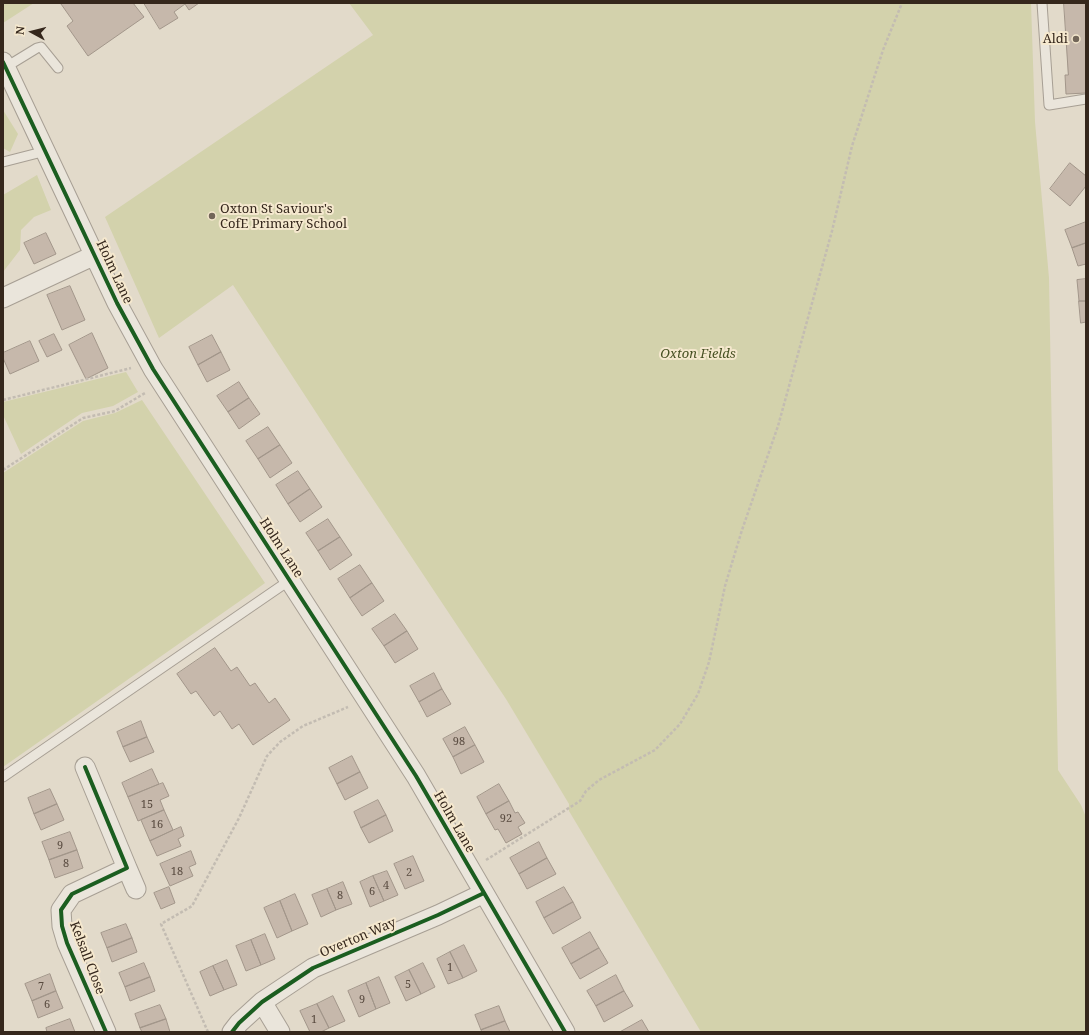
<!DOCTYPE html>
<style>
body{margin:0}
#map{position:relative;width:1089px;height:1035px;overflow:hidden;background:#e2daca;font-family:"Noto Serif",serif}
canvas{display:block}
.frame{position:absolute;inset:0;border:4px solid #35271c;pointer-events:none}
.north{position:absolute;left:12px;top:12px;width:40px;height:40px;-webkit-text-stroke:3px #f5e8ce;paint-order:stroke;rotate:277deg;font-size:11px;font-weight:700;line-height:16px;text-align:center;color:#35271c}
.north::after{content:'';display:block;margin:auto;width:14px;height:18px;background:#35271c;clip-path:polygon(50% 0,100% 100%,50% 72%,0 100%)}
</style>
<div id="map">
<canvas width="1089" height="1035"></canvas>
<div class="frame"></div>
<div class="north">N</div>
</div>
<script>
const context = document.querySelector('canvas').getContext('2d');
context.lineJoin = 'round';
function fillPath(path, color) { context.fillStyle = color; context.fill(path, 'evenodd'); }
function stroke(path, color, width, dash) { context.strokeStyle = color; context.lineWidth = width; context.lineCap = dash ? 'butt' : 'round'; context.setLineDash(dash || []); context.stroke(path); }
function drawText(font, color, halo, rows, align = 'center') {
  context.font = font + ' "Noto Serif",serif'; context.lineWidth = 4; context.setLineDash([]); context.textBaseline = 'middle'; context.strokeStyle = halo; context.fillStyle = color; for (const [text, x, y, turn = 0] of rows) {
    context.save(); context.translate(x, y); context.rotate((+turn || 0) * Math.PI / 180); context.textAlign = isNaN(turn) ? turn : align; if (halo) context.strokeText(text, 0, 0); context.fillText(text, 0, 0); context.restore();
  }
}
const green = new Path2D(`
 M3 3H34L3 23Z
 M349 3H1031L1035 122 1049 278 1058 770 1081 805 1086 817V1032H701L569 811V804L506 699 347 460 233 285 159 338 105 217 373 35Z
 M3 110 18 134 10 152 3 148Z
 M37 175 51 210 34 217 21 230 20 250 3 272V195Z
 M126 372 138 392 113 406 82 413 21 454 3 415V402Z
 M142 400 265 583 247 596 3 767V473L83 421 115 413Z`);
const building = new Path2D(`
 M62 3H133L144 17 88 56 67 26 73 21 61 4Z
 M144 3H199L189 10 185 4 174 12 178 18 160 29Z
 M1064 3H1086V93L1066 94 1065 75H1068Z
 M1070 163 1086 176V186L1070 206 1050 189Z
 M1086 222V243L1072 248 1065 230Z
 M46 233 56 254 34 264 24 243Z
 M1086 243V264L1078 266 1072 248Z
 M1086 279V301H1079L1077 280Z
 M70 286 85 320 62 330 47 295Z
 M1079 301H1086V322L1081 323Z
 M92 333 108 368 86 379 69 345Z
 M54 334 62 350 47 357 39 341Z
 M212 335 221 352 198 365 189 347Z
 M30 341 39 361 10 374 3 358V353Z
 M221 352 230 370 207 382 198 365Z
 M239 382 249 398 228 412 217 396Z
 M249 398 260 414 239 429 228 412Z
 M268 427 280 445 258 459 246 441Z
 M280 445 292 463 270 478 258 459Z
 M298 471 310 489 288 504 276 485Z
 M310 489 322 507 300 522 288 504Z
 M328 519 340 537 318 551 306 533Z
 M340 537 352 555 330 570 318 551Z
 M360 565 372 583 350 598 338 579Z
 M372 583 384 601 362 616 350 598Z
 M395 614 407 631 384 646 372 629Z
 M407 631 418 649 395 663 384 646Z
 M215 648 231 671 237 667 250 686 255 683 269 703 275 698 290 720 253 745 239 724 232 729 220 711 214 716 196 691 191 694 177 674Z
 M434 673 442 689 419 702 410 686Z
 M442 689 451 704 427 717 419 702Z
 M141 721 147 737 123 747 117 732Z
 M465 727 475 745 453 757 443 739Z
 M147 737 154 752 130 762 123 747Z
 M475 745 484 762 461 774 453 757Z
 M352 756 360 772 337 784 329 768Z
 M152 769 159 784 128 797 122 783Z
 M360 772 368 788 345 800 337 784Z
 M163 783 169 796 160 800 164 810 138 821 128 797Z
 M499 784 509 801 486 814 477 797Z
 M50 789 57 804 34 814 28 798Z
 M378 800 386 815 361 828 354 812Z
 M509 801 515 813 518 812 525 823 518 827 522 834 506 843 498 829 495 830 486 814Z
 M57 804 64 820 41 830 34 814Z
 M164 810 173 830 150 841 141 820Z
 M386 815 393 831 369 843 361 828Z
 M181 827 184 836 178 839 181 846 157 856 150 841Z
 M70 832 77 850 49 860 42 842Z
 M539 842 547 858 519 874 510 858Z
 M77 850 83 868 55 878 49 860Z
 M191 851 196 864 189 867 193 876 170 886 160 864Z
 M413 856 424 881 405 889 394 864Z
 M547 858 556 874 527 889 519 874Z
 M387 871 398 895 384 901 373 876Z
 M373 876 384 901 370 907 360 882Z
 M343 882 352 904 336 910 327 889Z
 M169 887 175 903 161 909 154 893Z
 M564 887 573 902 544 918 536 902Z
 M327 889 336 910 321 917 312 895Z
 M295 894 308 924 292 931 280 901Z
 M280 901 292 931 277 938 264 908Z
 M573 902 581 918 553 934 544 918Z
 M126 924 132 938 107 948 101 933Z
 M590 932 599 948 571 964 562 948Z
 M265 934 275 959 261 965 251 940Z
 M132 938 137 952 112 962 107 948Z
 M251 940 261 965 246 971 236 946Z
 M464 945 477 971 463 978 450 952Z
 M599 948 608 963 580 979 571 964Z
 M450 952 463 978 448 984 437 959Z
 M227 960 237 985 224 990 213 966Z
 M144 963 150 977 125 987 119 973Z
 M423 963 435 987 421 994 409 970Z
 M213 966 224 990 210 996 200 972Z
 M409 970 421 994 406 1001 395 977Z
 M50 974 56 991 32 1001 25 984Z
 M616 975 624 991 596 1006 587 991Z
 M150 977 155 991 130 1001 125 987Z
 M379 977 390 1003 376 1009 366 983Z
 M366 983 376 1009 359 1017 348 991Z
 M56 991 63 1008 38 1018 32 1001Z
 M624 991 633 1006 604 1022 596 1006Z
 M333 996 345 1021 329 1028 317 1004Z
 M317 1004 329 1028 321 1032H310L300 1011Z
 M160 1005 166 1019 140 1028 135 1014Z
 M499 1006 505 1021 481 1030 475 1015Z
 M70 1019 75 1032H47L46 1028Z
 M166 1019 170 1032H142L140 1028Z
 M642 1020 649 1032H620Z
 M505 1021 510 1032H482L481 1030Z`);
const path = new Path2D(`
 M3 400 131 368
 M3 470 83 418 115 411 145 393
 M486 860 580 801 586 791 599 780 655 750 680 724 698 694 709 662 725 586 742 530 778 426 832 231 852 146 883 50 902 3
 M208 1032 161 924 192 906 239 818 267 756 280 742 303 726 348 707`);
const service = new Path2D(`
 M1042 3 1049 105 1086 99
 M6 67 37 48 41 47 58 68
 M3 162 46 151
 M3 777 290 580`);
const minor = new Path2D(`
 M3 62 117 303 153 369 416 776 565 1032
 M3 298 95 255
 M85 767 127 868 72 894 61 910 62 926 67 943 106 1032
 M127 868 136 889
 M262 1002 280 1032
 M232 1032 239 1023 262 1002 313 968 438 915 484 893`);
const cycleway = new Path2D(`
 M3 62 117 303 153 369 416 776 565 1032
 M85 767 127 868 72 894 61 910 62 926 67 943 106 1032
 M232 1032 239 1023 262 1002 313 968 438 915 484 893`);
const markers = [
 [1076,39,4,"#726659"],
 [212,216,4,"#726659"]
];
const numberNames = [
 ["98",459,742],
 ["15",147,805],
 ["92",506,819],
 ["16",157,825],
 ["9",60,846],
 ["8",66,864],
 ["18",177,872],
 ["2",409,873],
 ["4",386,886],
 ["6",372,892],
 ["8",340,896],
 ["1",450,968],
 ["5",408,985],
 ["7",41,987],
 ["9",362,1000],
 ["6",47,1005],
 ["1",314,1020]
];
const poiNames = [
 ["Aldi",1068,39],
 ["Oxton St Saviour's",220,209,"left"],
 ["CofE Primary School",220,224,"left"]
];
const streetNames = [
 ["Holm Lane",114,272,65],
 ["Holm Lane",281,548,57],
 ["Holm Lane",454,822,60],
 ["Overton Way",358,938,-23],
 ["Kelsall Close",87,958,69]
];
const parkNames = [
 ["Oxton Fields",698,354]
];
fillPath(green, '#d3d2ac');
fillPath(building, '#c6b8ab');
stroke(building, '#a2968a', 1);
stroke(service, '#a79f94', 11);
stroke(minor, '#a79f94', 21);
stroke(path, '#c3bcb2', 2.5, [3, 2]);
stroke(service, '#eae5db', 9);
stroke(minor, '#eae5db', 19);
stroke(cycleway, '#1b5e20', 4);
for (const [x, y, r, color] of markers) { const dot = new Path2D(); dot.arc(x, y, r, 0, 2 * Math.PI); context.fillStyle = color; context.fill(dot); stroke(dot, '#f5e8ce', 1.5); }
drawText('11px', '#594b40', null, numberNames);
drawText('13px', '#35271c', '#f5e8ce', poiNames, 'right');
drawText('13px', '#35271c', '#f5e8ce', streetNames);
drawText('italic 13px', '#475123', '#f5e8ce', parkNames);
</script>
